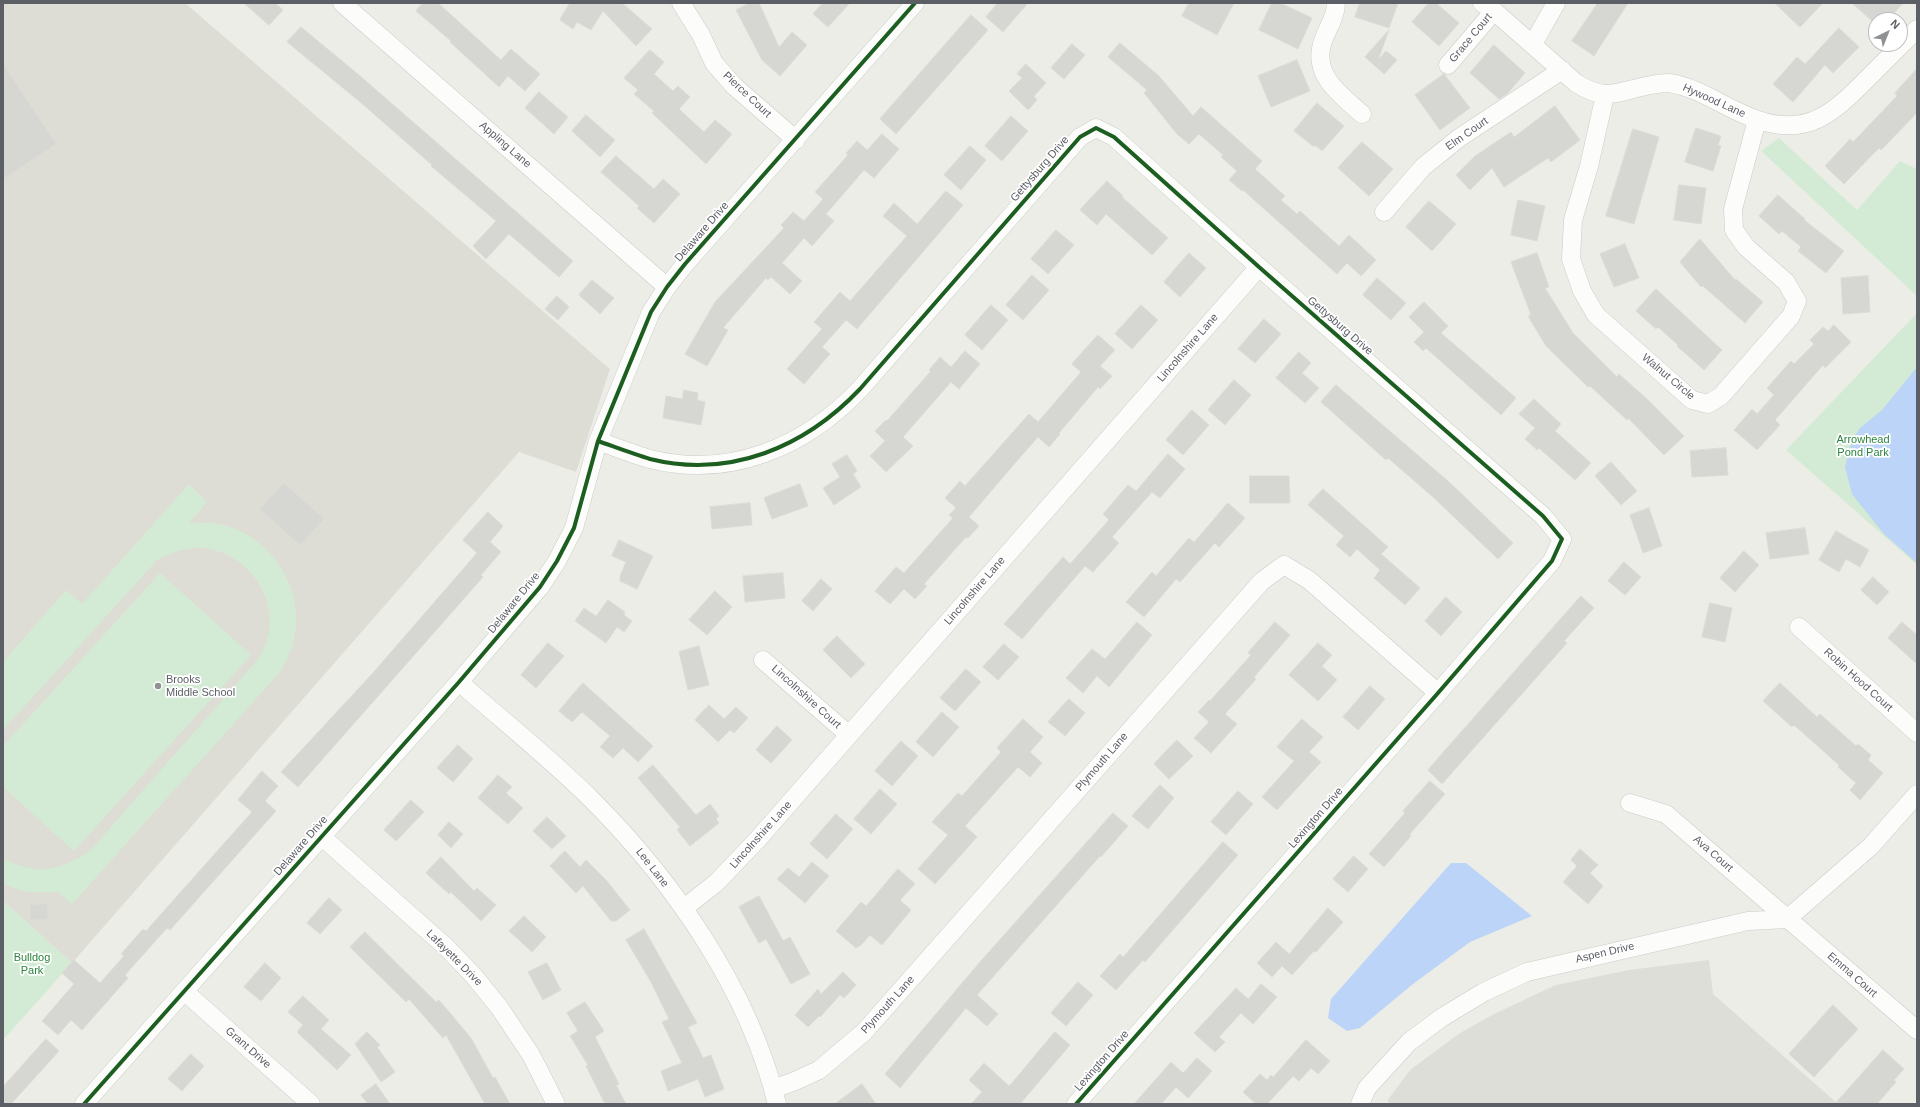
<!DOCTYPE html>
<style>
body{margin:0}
#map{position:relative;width:1920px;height:1107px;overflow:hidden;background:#edede7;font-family:Arial,sans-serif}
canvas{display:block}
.frame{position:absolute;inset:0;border:4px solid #5c5f66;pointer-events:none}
.north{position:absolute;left:1868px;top:12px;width:40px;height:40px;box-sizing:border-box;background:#fff;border:1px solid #bebfc2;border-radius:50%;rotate:43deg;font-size:11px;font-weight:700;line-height:16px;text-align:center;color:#5c5f66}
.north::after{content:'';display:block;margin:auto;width:14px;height:18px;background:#8f9193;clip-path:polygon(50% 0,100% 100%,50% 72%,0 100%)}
</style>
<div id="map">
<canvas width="1920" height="1107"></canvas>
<div class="frame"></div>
<div class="north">N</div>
</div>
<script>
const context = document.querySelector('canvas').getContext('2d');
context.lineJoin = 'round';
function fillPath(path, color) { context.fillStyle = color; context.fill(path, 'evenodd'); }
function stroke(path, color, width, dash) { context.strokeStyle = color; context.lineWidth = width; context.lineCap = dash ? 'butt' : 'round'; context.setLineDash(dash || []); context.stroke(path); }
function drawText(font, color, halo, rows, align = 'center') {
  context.font = font + ' Arial,sans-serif'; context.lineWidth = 3.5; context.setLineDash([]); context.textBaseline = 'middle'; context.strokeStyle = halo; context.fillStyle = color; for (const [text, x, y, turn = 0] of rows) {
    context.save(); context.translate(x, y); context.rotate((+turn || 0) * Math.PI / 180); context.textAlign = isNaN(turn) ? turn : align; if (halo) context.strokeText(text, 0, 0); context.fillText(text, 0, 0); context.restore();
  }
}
const industrial = new Path2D(`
 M1709 960 1713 994 1838 1104H1391L1387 1101 1410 1070 1460 1033 1494 1014 1556 985 1629 970Z`);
const education = new Path2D(`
 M3 3H185L610 369 576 472 519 452 72 963 3 901Z`);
const green = new Path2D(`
 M1779 138 1857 210 1900 161 1917 169V296L1761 151Z
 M1917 313V565L1786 450Z
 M189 484 207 502 189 523C199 524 210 522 219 524 271 534 308 592 293 643 291 652 285 662 281 671L72 904 58 892H25L3 884V859C39 875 57 872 90 851L260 657C263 650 267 642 269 634 276 592 245 553 204 548 187 546 171 553 157 560L3 730V662L66 590 82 604Z
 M160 573 251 655 74 851 3 787V746Z
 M3 901 72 963 3 1040Z`);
const water = new Path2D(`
 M1917 367V563L1884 534 1852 494 1845 467 1852 440 1860 428 1882 410Z
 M1451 863H1466L1532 916 1470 942 1413 984 1360 1028 1347 1031 1328 1018 1331 999Z`);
const building = new Path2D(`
 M244 3H275L283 10 269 25Z
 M423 3H438L501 60 511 49 540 74 525 91 508 76 499 87 450 42 451 41 416 11Z
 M570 3H622L652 29 636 46 603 11 591 30 577 22 573 29 560 20Z
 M750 3H759L779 47 792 32 807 45 780 76 762 60 736 10Z
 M823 3H850L828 27 813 14Z
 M998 3H1028L1003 32 986 17Z
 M1189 3H1234L1217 35 1182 16Z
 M1272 3H1280L1312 18 1298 49 1259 30Z
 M1360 3H1398L1389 28 1355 17Z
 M1429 3H1436L1459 23 1439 46 1412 22Z
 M1598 3H1628L1594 56 1572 41Z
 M1775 3H1823L1800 27Z
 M1852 3H1903L1888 20H1876L1875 23Z
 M971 15 988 30 896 134 880 119Z
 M301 27 359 75 573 261 559 277 509 234 486 259 473 246 496 221 431 166 432 165 359 101 287 42Z
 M1839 28 1859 47 1833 73 1825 65 1793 102 1773 84 1797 57 1805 64Z
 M1389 30 1378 60 1386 51 1397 60 1384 74 1365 57Z
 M1120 43 1158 75 1193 116 1201 107 1262 161 1255 169 1285 196 1281 200 1297 214 1300 211 1339 246 1349 235 1376 260 1361 276 1347 263 1337 274 1243 190 1242 191 1229 180 1237 171 1221 157 1223 155 1199 134 1189 144 1177 134 1144 93 1147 90 1108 57Z
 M1072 44 1085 55 1064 79 1051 68Z
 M1494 45 1525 73 1508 93 1499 99 1470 73Z
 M650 50 664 62 654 74 673 91 678 86 690 97 679 109 704 132 715 120 732 134 706 164 652 113 654 111 634 94 638 90 624 78Z
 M1297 60 1310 91 1271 107 1258 76Z
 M3 64 56 144 3 179Z
 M1026 64 1046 83 1034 96 1037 100 1028 110 1009 91 1022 78 1017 74Z
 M1917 69V113L1881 150 1879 148 1844 184 1825 166 1850 139 1853 142 1897 96 1895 93Z
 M1444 74 1470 108 1440 130 1415 95Z
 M539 92 568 117 554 134 525 108Z
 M1317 103 1344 126 1322 151 1315 145 1314 147 1294 131Z
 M1555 106 1580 140 1551 162 1548 158 1504 187 1492 168 1470 190 1456 175 1475 156 1511 132 1514 137Z
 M586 115 615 140 600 157 572 131Z
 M1011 116 1028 131 1002 161 985 146Z
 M1696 128 1721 136 1718 145 1721 146 1713 171 1685 162Z
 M1633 129 1659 137 1634 224 1606 216Z
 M882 134 899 149 874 178 864 170 826 214 834 221 812 246 804 238 782 263 802 281 790 294 771 277 768 280 766 278 723 328 728 330 707 366 685 354 715 302 784 228 781 225 793 212 804 221 823 199 815 192 848 155 846 153 857 141 867 150Z
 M1362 142 1393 169 1369 196 1338 168Z
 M970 146 986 160 961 190 944 175Z
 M616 156 654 189 663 179 680 194 654 223 637 208 639 206 601 172Z
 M1107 181 1123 196 1122 197 1168 238 1152 255 1106 214 1097 225 1080 210Z
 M1679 185 1706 188 1701 224 1674 220Z
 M946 191 963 205 857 329 846 320 822 347 830 354 804 384 787 369 822 329 814 322 840 292 850 301 907 236 883 216 894 203 917 224Z
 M1778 195 1805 219 1804 220 1844 251 1826 273 1798 251 1801 247 1782 231 1779 234 1759 216Z
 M1518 200 1545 206 1537 241 1511 235Z
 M1429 201 1456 224 1432 251 1406 227Z
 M1056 230 1074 245 1048 274 1031 259Z
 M1700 239 1735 280 1736 279 1763 302 1745 323 1703 286 1701 287 1680 262Z
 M1625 244 1639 278 1614 287 1600 254Z
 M1189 253 1206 268 1180 297 1164 282Z
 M1537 253 1549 287 1545 288 1573 333 1617 377 1619 374 1648 400 1684 436 1664 455 1628 418 1627 420 1590 386 1588 387 1546 346 1528 316 1531 315 1511 262Z
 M1032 275 1049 290 1023 320 1006 305Z
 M1868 276 1870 312 1843 314 1841 278Z
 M1377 278 1406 303 1391 320 1363 295Z
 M592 280 614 298 600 314 579 295Z
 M1656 289 1722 350 1704 370 1677 346 1678 345 1658 327 1656 329 1636 311Z
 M557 296 569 307 558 320 545 309Z
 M1424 302 1448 326 1441 333 1516 398 1501 415 1426 348 1423 351 1414 342 1424 332 1409 317Z
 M991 305 1008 320 982 350 965 335Z
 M1141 305 1158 320 1132 349 1115 334Z
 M1264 319 1281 334 1255 363 1238 349Z
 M1834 325 1851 342 1825 368 1823 365 1775 420 1780 425 1757 450 1734 430 1752 409 1757 414 1774 395 1767 388 1791 361 1794 364 1814 344 1810 340 1823 327 1828 331Z
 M1098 335 1115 350 1100 366 1112 376 1100 389 1098 387 1059 433 1060 434 1049 447 1038 437 1016 462 969 517 979 526 968 538 966 537 924 584 927 586 915 599 904 589 890 604 875 591 896 567 904 573 953 518 949 515 956 508 945 498 960 481 965 486 1029 414 1038 422 1081 372 1072 364Z
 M965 351 980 364 959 389 951 382 903 437 913 446 886 472 870 456 885 441 875 431 886 420 887 421 931 371 929 370 940 357 951 367Z
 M1299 352 1311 363 1302 373 1319 388 1305 403 1276 378Z
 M1234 380 1251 395 1225 425 1208 410Z
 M1336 385 1448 481 1513 543 1498 559 1433 497 1388 458 1386 460 1321 402Z
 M684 390 698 393 697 400 705 402 701 425 663 418 666 396 682 399Z
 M1534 399 1561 424 1555 431 1591 463 1575 480 1539 448 1537 450 1525 439 1535 428 1519 414Z
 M1192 410 1209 425 1183 455 1166 440Z
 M1726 448 1728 475 1692 477 1690 451Z
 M1168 454 1185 469 1160 498 1152 492 1112 537 1119 543 1093 572 1085 566 1022 639 1004 624 1063 557 1070 564 1109 520 1103 514 1128 485 1136 491Z
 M847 455 857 471 853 474 861 487 834 505 823 488 840 477 832 464Z
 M1611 462 1637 491 1621 505 1595 476Z
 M1250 476H1289L1290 503H1250Z
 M284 483 324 519 300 545 260 509Z
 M800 484 808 506 772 519 764 498Z
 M1323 489 1388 547 1381 554 1420 588 1405 605 1374 578 1380 570 1357 549 1350 557 1336 545 1344 536 1308 505Z
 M750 503 752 525 712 529 710 507Z
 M1228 503 1245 518 1219 547 1215 543 1180 582 1176 579 1144 617 1126 602 1152 572 1156 576 1189 538 1194 542Z
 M1649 508 1662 546 1643 553 1630 515Z
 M488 512 503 526 490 542 501 552 481 575 483 577 298 787 281 772 372 674 477 553 463 540Z
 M1805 528 1809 554 1770 559 1766 533Z
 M1836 531 1869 550 1860 567 1846 559 1839 572 1819 560Z
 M619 540 653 556 637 589 620 581V576L626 562 612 556Z
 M1744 551 1759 565 1735 592 1720 578Z
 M1624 562 1641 577 1625 595 1608 581Z
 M783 573 785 598 745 602 743 576Z
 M1873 577 1889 592 1877 605 1861 590Z
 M821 579 832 589 813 611 802 601Z
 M715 591 732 607 707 635 689 620Z
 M1581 596 1594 608 1564 641 1567 643 1442 784 1428 770Z
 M1446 597 1462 612 1441 636 1425 621Z
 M608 600 625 612 624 615 632 621 624 632 617 627 606 643 575 621 584 608 596 616Z
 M1710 603 1732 608 1725 642 1702 637Z
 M1137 622 1152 635 1109 687 1097 676 1083 693 1066 678 1092 649 1105 659Z
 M1275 622 1290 635 1254 677 1256 679 1225 714 1237 724 1211 753 1194 738 1209 722 1198 712 1209 700 1210 701 1251 655 1248 653Z
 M1902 622 1917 635V664L1888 638Z
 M837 636 865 664 851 678 823 650Z
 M548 643 564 656 536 688 521 675Z
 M1318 643 1332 655 1322 666 1337 680 1318 701 1289 675Z
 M1004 644 1019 657 998 680 983 667Z
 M699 646 709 685 688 690 679 652Z
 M966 669 981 682 955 711 940 698Z
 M583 683 653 746 638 762 623 748 613 758 600 747 610 736 582 712 572 722 559 711Z
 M1780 683 1817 717 1820 714 1856 746 1858 744 1871 755 1868 760 1883 773 1860 800 1850 790 1856 783 1838 767 1839 765 1794 725 1792 727 1763 701Z
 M1370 686 1385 699 1358 730 1343 717Z
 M1069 699 1085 713 1065 736 1048 722Z
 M709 705 724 719 736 707 748 718 734 733 730 730 718 742 695 720Z
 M942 712 959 727 933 757 916 742Z
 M1023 719 1043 737 1030 752 1042 763 1030 777 1018 767 965 826 977 837 935 884 918 869 948 835 932 822 958 793 962 796 1001 752 997 748Z
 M1302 719 1323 737 1309 752 1321 762 1277 810 1262 797 1294 761 1277 747Z
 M777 726 792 740 771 763 756 750Z
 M1177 740 1193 756 1169 779 1154 764Z
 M901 741 918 756 892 786 875 771Z
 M458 745 473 759 453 782 437 768Z
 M653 765 696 815 710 804 719 816 716 819 719 823 690 846 677 830 680 827 638 778Z
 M262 771 278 786 265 801 276 811 170 930 167 928 125 975 128 978 82 1030 71 1020 58 1035 42 1021 74 984 62 973 74 960 100 983 124 956 121 954 143 929 146 931 252 812 238 800Z
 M498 775 512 787 506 793 523 808 508 824 478 798Z
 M1430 781 1445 794 1409 835 1411 836 1384 867 1369 854 1405 813 1403 811Z
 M1160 785 1174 798 1148 829 1132 816Z
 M880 789 897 804 871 834 854 819Z
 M1238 791 1253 804 1226 835 1211 822Z
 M411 800 424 812 396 841 384 830Z
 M1113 813 1128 826 1101 857 1100 856 977 995 998 1014 987 1026 966 1008 900 1088 885 1074 980 962Z
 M836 814 853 829 827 859 810 844Z
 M547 817 566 836 552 849 533 831Z
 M449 822 463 834 451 848 438 835Z
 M1223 842 1238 855 1145 962 1143 960 1116 990 1100 976 1120 954 1123 957Z
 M1580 849 1598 865 1590 873 1603 886 1588 904 1563 882 1577 866 1571 860Z
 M565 851 580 867 586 860 606 880 630 910 616 921H611L583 886 576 893 550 866Z
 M1354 856 1368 869 1348 892 1333 879Z
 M441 857 474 891 477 888 496 905 481 921 451 892 449 894 426 873Z
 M812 862 829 876 805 903 777 879 788 868 799 877Z
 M898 869 915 884 900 900 911 910 882 945 870 935 861 945 856 948 836 931 861 902 866 906Z
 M759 896 783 941 790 937 810 974 791 984 766 939 759 943 739 907Z
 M329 898 342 910 320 934 307 923Z
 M47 904 48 919 31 920 30 905Z
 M1328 908 1343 922 1316 952 1314 951 1292 975 1282 966 1272 977 1257 963 1276 942 1289 954Z
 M524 916 546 937 532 952 509 931Z
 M644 929 697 1023 688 1027 703 1058 711 1055 724 1089 705 1097 698 1079 668 1091 661 1071 682 1063 662 1022 669 1019 651 982 626 940Z
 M365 932 436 1002 439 1000 471 1038 493 1078 495 1077 510 1104H485L446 1035 443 1038 409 999 406 1002 350 947Z
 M265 963 281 978 261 1001 244 987Z
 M547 963 561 990 543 1000 528 972Z
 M843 972 856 985 844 998 840 995 820 1017 819 1016 808 1027 795 1015 818 989 821 994Z
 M1078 982 1093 995 1066 1026 1051 1013Z
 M1261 984 1277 997 1253 1024 1241 1013 1219 1037 1225 1042 1215 1052 1194 1033 1236 988 1248 999Z
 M303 996 329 1020 321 1029 351 1055 337 1070 297 1032 303 1025 288 1012Z
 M585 1002 604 1031 595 1037 619 1084 616 1085 626 1104H605L586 1066 588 1065 570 1036 578 1031 567 1013Z
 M1833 1005 1858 1029 1814 1077 1789 1054Z
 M367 1032 380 1045 377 1047 395 1072 381 1082 355 1044Z
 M1055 1032 1070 1045 1020 1104H971L982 1092 969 1080 984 1063 1009 1086Z
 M46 1039 59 1051 11 1104H3V1087Z
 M1306 1040 1330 1061 1318 1074 1311 1068 1299 1081 1293 1076 1267 1104H1256L1243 1092 1260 1074 1267 1080 1271 1075 1273 1077Z
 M1883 1050 1904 1069 1894 1080 1896 1082 1877 1104H1835Z
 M191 1054 204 1066 182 1091 168 1079Z
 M1197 1058 1212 1071 1188 1098 1176 1087 1161 1104H1134L1171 1062 1183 1073Z
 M376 1084 390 1104H368L361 1095Z
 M862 1084 876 1104H835Z`);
const minor = new Path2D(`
 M342 3 667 287
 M681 3 701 35 714 63 734 86 796 140
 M1336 3C1336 18 1326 30 1322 44 1313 76 1341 95 1362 114
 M1482 3 1494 11 1576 83C1608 103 1617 91 1651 85 1656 84 1663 83 1669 83 1702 88 1727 110 1758 120 1809 137 1834 112 1868 78 1884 62 1901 45 1917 29
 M1533 44 1556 3
 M1448 65 1494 11
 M1605 95 1589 166 1573 220 1571 259 1582 291 1596 315 1692 400 1708 404 1721 396 1791 316 1797 301 1786 282 1746 247 1734 230 1733 209 1757 120
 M1384 212 1423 167 1459 138 1562 70
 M598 441C615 447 633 454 650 459 730 479 805 447 860 389L1080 137 1096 128 1114 137 1259 267 1543 516 1562 539 1552 561 1438 693 1076 1104
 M1799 627 1917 733
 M763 660 849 735
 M459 682C503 721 550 758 592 800 674 882 749 990 777 1104
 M1630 803 1666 814 1917 1030
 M321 836 446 947 473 975 499 1007 531 1055 556 1104
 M684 908 716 883 758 839 1259 267
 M185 992 311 1104
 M773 1089 795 1081 819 1070 864 1032 1262 581 1284 565 1309 580 1438 693
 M84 1104 459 682 540 587 557 561 574 528 598 441 651 312 667 287 685 264 915 3
 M1360 1104 1367 1088 1409 1042 1441 1018 1484 992 1527 972 1748 921 1787 919 1871 846 1917 794`);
const cycleway = new Path2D(`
 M598 441C615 447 633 454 650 459 730 479 805 447 860 389L1080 137 1096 128 1114 137 1259 267 1543 516 1562 539 1552 561 1438 693 1076 1104
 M84 1104 459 682 540 587 557 561 574 528 598 441 651 312 667 287 685 264 915 3`);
const markers = [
 [158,686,4,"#8f9193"]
];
const streetNames = [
 ["Grace Court",1471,38,-50],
 ["Pierce Court",747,95,43],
 ["Hywood Lane",1714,101,24],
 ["Elm Court",1467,134,-35],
 ["Appling Lane",505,145,41],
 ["Gettysburg Drive",1040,169,-49],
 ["Delaware Drive",702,232,-49],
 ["Gettysburg Drive",1340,326,41],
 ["Lincolnshire Lane",1188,348,-49],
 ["Walnut Circle",1668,377,40],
 ["Lincolnshire Lane",975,591,-49],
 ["Delaware Drive",514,603,-51],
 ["Robin Hood Court",1858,680,42],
 ["Lincolnshire Court",806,697,42],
 ["Plymouth Lane",1102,762,-49],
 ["Lexington Drive",1316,818,-49],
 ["Lincolnshire Lane",761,835,-48],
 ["Delaware Drive",301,846,-49],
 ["Ava Court",1713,854,41],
 ["Lee Lane",652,868,52],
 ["Aspen Drive",1605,953,-13],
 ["Lafayette Drive",454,958,45],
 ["Emma Court",1852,975,41],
 ["Plymouth Lane",888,1005,-48],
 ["Grant Drive",248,1048,41],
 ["Lexington Drive",1102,1061,-49]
];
const parkNames = [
 ["Arrowhead",1863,440],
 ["Pond Park",1863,453],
 ["Bulldog",32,958],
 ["Park",32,971]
];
const poiNames = [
 ["Brooks",166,680],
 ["Middle School",166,693]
];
fillPath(industrial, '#deded8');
fillPath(education, '#deddd5');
fillPath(green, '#d3ebd4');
fillPath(water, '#bbd4f8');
fillPath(building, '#d6d6d2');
stroke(building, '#dcdcd6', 1);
stroke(minor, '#cacbc9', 19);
stroke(minor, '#fcfcfb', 18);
stroke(cycleway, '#1b5e20', 4);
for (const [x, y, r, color] of markers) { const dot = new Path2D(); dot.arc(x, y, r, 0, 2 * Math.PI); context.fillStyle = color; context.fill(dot); stroke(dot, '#fff', 1.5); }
drawText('11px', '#5c5f66', '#fff', streetNames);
drawText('11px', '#2d843f', '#fff', parkNames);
drawText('11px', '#5c5f66', '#fff', poiNames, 'left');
</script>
